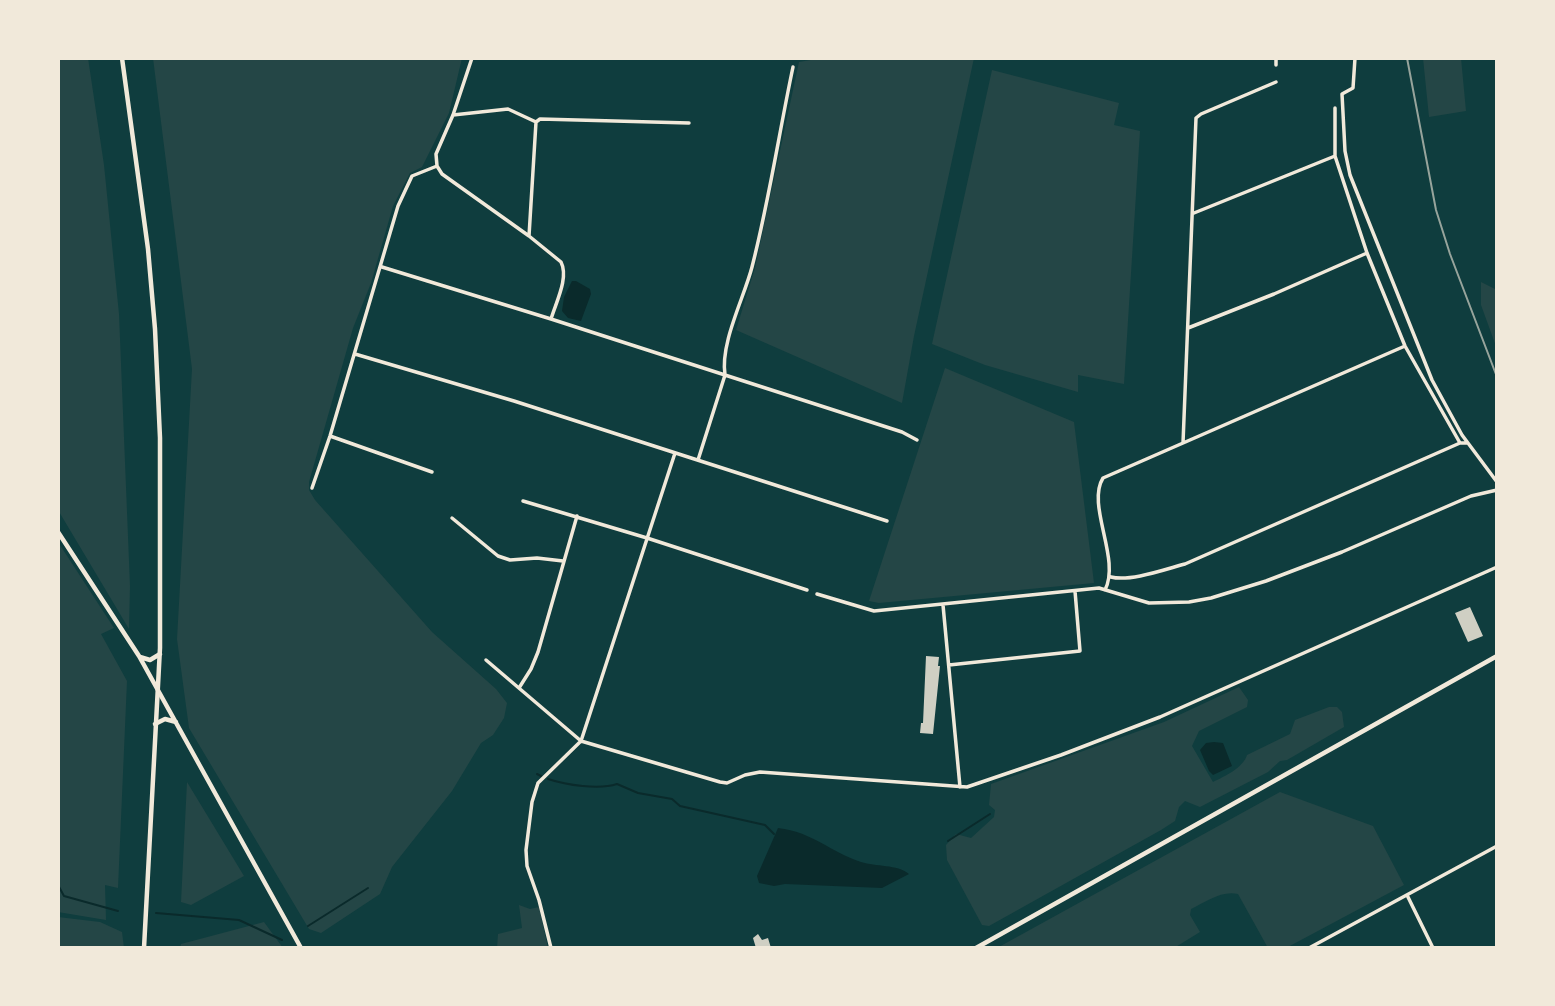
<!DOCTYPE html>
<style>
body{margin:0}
#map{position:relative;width:1555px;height:1006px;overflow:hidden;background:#0f3d3e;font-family:Raleway,sans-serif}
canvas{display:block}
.frame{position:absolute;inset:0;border:60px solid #f1e9da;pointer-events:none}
</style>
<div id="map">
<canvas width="1555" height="1006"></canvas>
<div class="frame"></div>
</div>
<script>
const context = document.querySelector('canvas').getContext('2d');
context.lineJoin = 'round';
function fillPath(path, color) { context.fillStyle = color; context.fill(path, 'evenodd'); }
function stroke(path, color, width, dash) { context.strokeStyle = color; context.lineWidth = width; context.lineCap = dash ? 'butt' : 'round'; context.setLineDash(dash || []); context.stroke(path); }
const green = new Path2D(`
 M58 58H88L104 165 119 314 130 586 129 629 58 510Z
 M153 58H462L449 113 422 167 410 173 393 206 371 283 353 328 309 482V490L315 500 432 632 496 689 507 703 504 718 493 735 481 743 452 791 392 867 380 894 321 933 309 929 189 728 177 639 192 369Z
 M822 58H974L914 336 902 403 736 330 755 268 799 62Z
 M1423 58H1461L1466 111 1429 117Z
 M992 70 1119 103 1114 125 1140 131 1124 384 1078 375V392L985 365 932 344Z
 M1481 282 1497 290V349L1481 305Z
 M945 368 1074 422 1094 583 879 603 869 601Z
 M58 542 114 628 101 634 127 681 118 888 105 885 106 920 58 912Z
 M1239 687 1248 700 1247 707 1199 731 1192 746 1213 782C1225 776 1243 768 1247 755L1290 734 1295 720 1329 707H1337L1342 712 1344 727 1287 760 1280 761 1268 772 1200 807 1185 801 1179 807 1175 821 1161 830 989 926 982 925 947 860 946 845 956 834 971 838 994 817 995 810 989 805 991 784 1164 722Z
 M187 782 244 876 191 905 181 902Z
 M1280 792 1373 826 1404 885 1286 948H1268L1238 894C1222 890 1205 902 1191 909L1190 915 1200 932 1174 948H997Z
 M519 905 530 909 539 907 548 948H497L498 934 522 928Z
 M58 917 100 922 122 932 124 948H58Z
 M264 922 283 948H180L181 944Z`);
const water = new Path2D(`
 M572 281H576L590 289 591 294 581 321 568 318 562 311 564 297Z
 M1214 742 1223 743 1232 766 1213 775 1209 771 1200 750 1206 743Z
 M778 828C813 832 830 852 861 862 876 867 897 864 909 874L882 888 785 884 774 886 759 883 757 876Z`);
const stream = new Path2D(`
 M537 774 541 776
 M548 779C566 785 599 790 617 784L638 793 672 799 680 806 765 825 774 834
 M948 841 990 814
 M58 885 64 896 118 911
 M156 913 239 920 282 940
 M308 926 368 888`);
const building = new Path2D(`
 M1470 607 1483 636 1468 642 1455 613Z
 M926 656 939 657 938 666H940L933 734 920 733 921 723H923Z
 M758 934 762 940 768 938 771 948H756L753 938Z`);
const minor = new Path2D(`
 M472 58 453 115 436 154 437 166 442 174 529 236 561 262C569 278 556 302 551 319
 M1276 58V65
 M1355 58 1353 88 1342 94 1345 151 1350 175 1432 380 1462 435 1497 482
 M1335 108V156L1367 253 1405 346 1460 443
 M453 115 508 109 536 122 540 119 689 123
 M1194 213 1335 156
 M529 236 536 122
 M382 267 551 319 902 432 917 440
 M1188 328 1274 294 1367 253
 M355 354 514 401 887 521
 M330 436 432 472
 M1183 443 1196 118 1201 114 1276 82
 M698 460 725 375C720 343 744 298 752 267 769 201 779 133 793 67
 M312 488 330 436 398 206 412 176 437 166
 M523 501 647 538 807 590
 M452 518 498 556 510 560 537 558 563 561
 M1111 577C1130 582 1166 569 1185 564L1460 443H1467
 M1105 590C1121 559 1086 505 1103 478L1405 346
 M817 594 874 611 1099 588 1149 603 1189 602 1211 598 1266 581 1342 552 1471 496 1497 490
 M943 605 960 787
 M486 660 581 741 720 782 727 783 745 775 760 772 967 787 1061 755 1160 717 1497 567
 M949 665 1080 651 1075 591
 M519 688 531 669 538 652 577 516
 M1407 895 1433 948
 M551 948 539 900 527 866 526 850 532 802 538 783 581 741 675 453
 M1309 948 1497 846`);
const tertiary = new Path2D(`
 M58 532 139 656 301 948
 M140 657 150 660 160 654
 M155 724 165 719 176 722`);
const secondary = new Path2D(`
 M122 58 148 249 155 329 160 438V648L144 948
 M976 948 1497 656`);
const rail = new Path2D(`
 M1407 58 1436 210 1450 254 1497 377`);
fillPath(green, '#244646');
fillPath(water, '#0a2a2b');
stroke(stream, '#0a2a2b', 2);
fillPath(building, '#cfcfc3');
stroke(minor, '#f1e9da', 3.5);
stroke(tertiary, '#f1e9da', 4.5);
stroke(secondary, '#f1e9da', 4.5);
stroke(rail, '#97a49c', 2);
</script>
